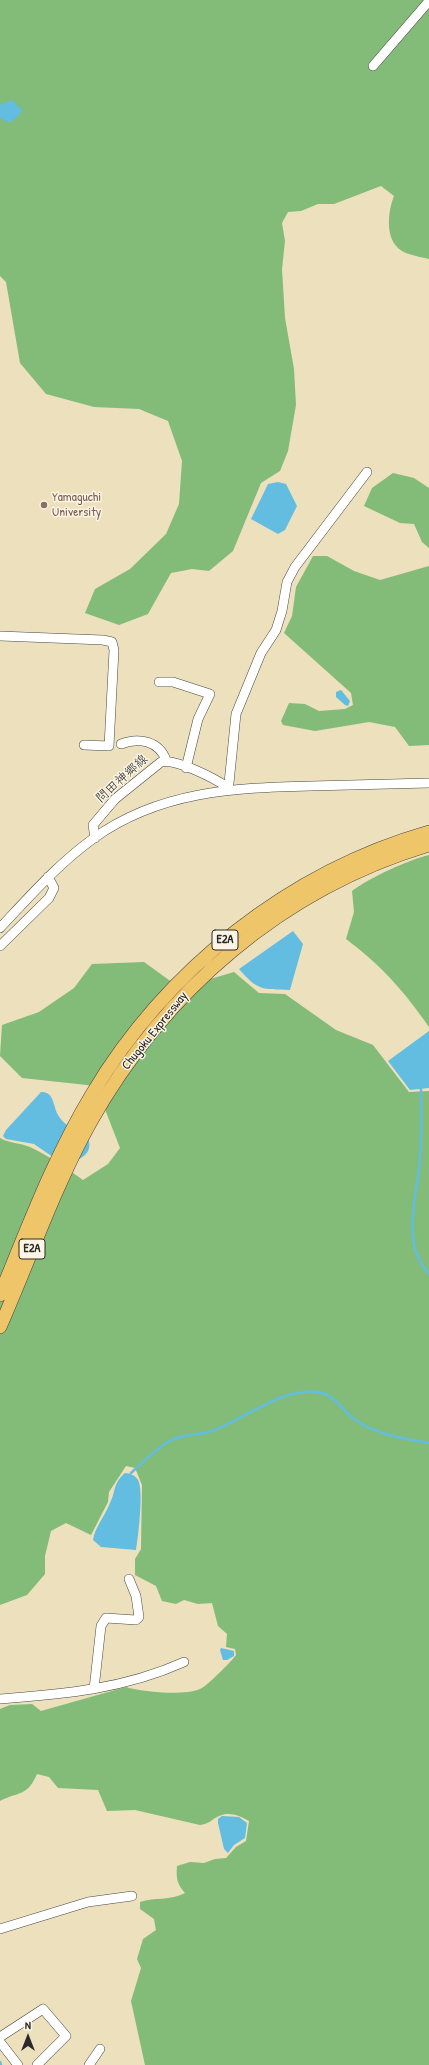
<!DOCTYPE html>
<meta charset="utf-8">
<style>
body{margin:0}
#map{position:relative;width:429px;height:2065px;overflow:hidden;background:#ece0bd;font-family:"Patrick Hand",sans-serif}
canvas{display:block}
.north{position:absolute;left:8px;top:2017px;width:40px;height:40px;-webkit-text-stroke:3px #fcf5e5;paint-order:stroke;rotate:0deg;font-size:11px;font-weight:700;line-height:16px;text-align:center;color:#2b2b2b}
.north::after{content:'';display:block;margin:auto;width:14px;height:18px;background:#2b2b2b;clip-path:polygon(50% 0,100% 100%,50% 72%,0 100%)}
</style>
<div id="map">
<canvas width="429" height="2065"></canvas>
<div class="north">N</div>
</div>
<script>
const context = document.querySelector('canvas').getContext('2d');
context.lineJoin = 'round';
function fillPath(path, color) { context.fillStyle = color; context.fill(path, 'evenodd'); }
function stroke(path, color, width, dash) { context.strokeStyle = color; context.lineWidth = width; context.lineCap = dash ? 'butt' : 'round'; context.setLineDash(dash || []); context.stroke(path); }
function drawText(font, color, halo, rows, align = 'center') {
  context.font = font + ' "Patrick Hand","Klee One",sans-serif'; context.lineWidth = 3; context.setLineDash([]); context.textBaseline = 'middle'; context.strokeStyle = halo; context.fillStyle = color; for (const [text, x, y, turn = 0] of rows) {
    context.save(); context.translate(x, y); context.rotate((+turn || 0) * Math.PI / 180); context.textAlign = isNaN(turn) ? turn : align; if (halo) context.strokeText(text, 0, 0); context.fillText(text, 0, 0); context.restore();
  }
}
const forest = new Path2D(`
 M0 0H429V259C421 257 409 255 402 251 384 240 388 211 394 196L381 186 334 204H318L301 211 288 212 282 223 285 241 282 269 285 318 294 369 296 405 288 451 280 471 261 483 233 551 209 571 192 569 171 573 148 614 119 625 85 613 95 589 130 569 166 534 179 504 182 461 168 421 139 409 94 407 46 394 20 363 6 282 0 276Z
 M393 473 414 478 429 488V548L422 542 414 524 400 523 364 506 372 488Z
 M313 556H327L354 571 380 580 429 566V745L409 746 395 727 369 722 315 731 283 725 281 721 289 703 305 704 319 711 345 709 353 705 351 693 284 633 292 616 296 587Z
 M429 855V1027C404 991 381 965 346 939L354 912 352 891C369 878 408 860 429 855Z
 M144 962 180 988 234 972 259 993 285 994 336 1030 373 1045 409 1092 429 1091V2065H145L131 2001 141 1968 137 1959 143 1939 156 1930 154 1919 140 1909V1902C155 1897 170 1901 185 1893 177 1884 176 1878 177 1866L190 1862 204 1863 215 1859 226 1858 236 1847 246 1841 249 1821C241 1816 229 1811 219 1816 210 1820 212 1823 200 1825L135 1810 107 1811 98 1790 58 1788 49 1777 37 1774C27 1797 19 1791 0 1801V1709L10 1705 32 1704 41 1711 126 1687C143 1692 183 1696 200 1689 206 1687 232 1661 236 1655L235 1649 226 1647 227 1634 218 1626 212 1603 198 1604 184 1600 176 1604 162 1601 156 1586 135 1575V1559L141 1549 142 1485 135 1468 126 1466 109 1492 108 1502 91 1535 66 1523 51 1531 45 1556V1574L27 1595 0 1605V1138C9 1143 20 1143 30 1147 49 1156 66 1168 83 1180L108 1164 120 1148 96 1086 22 1078 0 1056 2 1025 39 1012 74 988 92 964Z`);
const water = new Path2D(`
 M12 100 23 111 10 123 0 118V105Z
 M278 482 286 484 297 506 285 530 278 534 251 519 268 484Z
 M341 690 350 701 348 706 345 705 336 697V692Z
 M293 931 303 944 290 990C262 989 258 991 239 969Z
 M429 1031V1088L410 1090 388 1061Z
 M41 1092C54 1091 53 1106 58 1115 64 1126 77 1131 88 1137 92 1150 87 1155 76 1161L53 1157 34 1144 6 1139 3 1136 6 1130Z
 M125 1473C130 1473 136 1476 138 1480 144 1490 138 1538 136 1550L101 1547 93 1540C95 1527 105 1516 110 1503 116 1491 113 1483 125 1473Z
 M221 1648 234 1651V1656L227 1660H223L220 1650Z
 M222 1816 239 1817 247 1823 245 1838 234 1845 228 1853 224 1849 218 1823V1819Z`);
const stream = new Path2D(`
 M421 1089C421 1113 422 1137 420 1160 417 1197 400 1243 429 1274
 M131 1473C142 1463 155 1450 168 1442 182 1433 200 1436 215 1430 246 1418 290 1382 325 1394 337 1398 344 1412 354 1419 374 1434 405 1439 429 1443
 M0 2062 1 2065`);
const minor = new Path2D(`
 M373 66 429 1
 M0 636 103 640 112 642 114 650 109 746 84 745
 M159 682H173L210 694 198 719 186 768
 M121 744C139 737 159 741 166 760
 M227 789 229 783 236 714 261 653 276 630 282 611 287 582 295 567 367 472
 M95 838 93 825 115 799 161 762C175 758 214 778 227 787
 M0 928C30 896 58 864 94 838 160 791 233 788 311 786 350 785 390 784 429 783
 M0 946 49 898 54 888 48 877
 M94 1689 101 1626 106 1618 136 1620 139 1617 136 1596 129 1579
 M0 1699C65 1694 124 1689 184 1662
 M0 1929 88 1902 132 1896
 M0 2037 43 2009 66 2036 37 2065
 M0 2042 18 2065
 M89 2065 100 2049`);
const highway = new Path2D(`
 M0 1295C28 1227 54 1157 92 1094 167 969 289 872 429 832
 M0 1327C30 1259 54 1188 90 1123 164 991 282 889 429 845`);
const markers = [
 [44,505,4,"#8d6e63"]
];
const shields = [
 [225,940,26],
 [32,1249,26]
];
const shieldNames = [
 ["E2A",225,940],
 ["E2A",32,1249]
];
const educationNames = [
 ["Yamaguchi",52,498],
 ["University",52,513]
];
const streetNames = [
 ["問田神郷線",122,779,-42],
 ["Chugoku Expressway",155,1031,-51]
];
fillPath(forest, '#83bb78');
fillPath(water, '#62bde0');
stroke(stream, '#62bde0', 2.5);
stroke(minor, '#484641', 10);
stroke(highway, '#484641', 14);
stroke(minor, '#fff', 9);
stroke(highway, '#eec569', 13);
for (const [x, y, r, color] of markers) { const dot = new Path2D(); dot.arc(x, y, r, 0, 2 * Math.PI); context.fillStyle = color; context.fill(dot); stroke(dot, '#fcf5e5', 1.5); }
for (const [x, y, w] of shields) { const box = new Path2D(); box.roundRect(x - w / 2, y - 10, w, 20, 3); context.fillStyle = '#fcf5e5'; context.fill(box); stroke(box, '#2b2b2b', 1); }
drawText('bold 12px', '#2b2b2b', null, shieldNames);
drawText('13px', '#785e54', '#fcf5e5', educationNames, 'left');
drawText('13px', '#2b2b2b', '#fcf5e5', streetNames);
</script>
